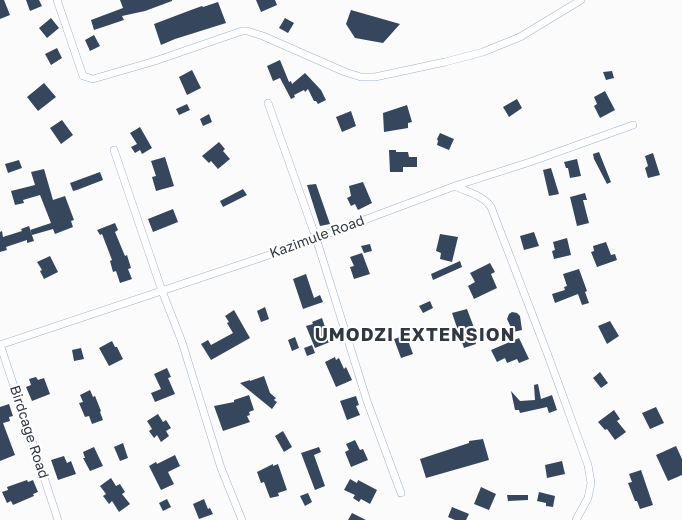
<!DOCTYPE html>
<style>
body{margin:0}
canvas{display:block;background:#fbfbfb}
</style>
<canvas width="682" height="520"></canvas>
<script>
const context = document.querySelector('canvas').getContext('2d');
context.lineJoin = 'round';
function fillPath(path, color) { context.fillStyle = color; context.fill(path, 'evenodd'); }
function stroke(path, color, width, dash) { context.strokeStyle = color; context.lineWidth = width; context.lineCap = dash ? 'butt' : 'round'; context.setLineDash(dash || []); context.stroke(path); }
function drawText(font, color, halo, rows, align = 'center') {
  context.font = font + ' "Golos Text",sans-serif'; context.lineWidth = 4; context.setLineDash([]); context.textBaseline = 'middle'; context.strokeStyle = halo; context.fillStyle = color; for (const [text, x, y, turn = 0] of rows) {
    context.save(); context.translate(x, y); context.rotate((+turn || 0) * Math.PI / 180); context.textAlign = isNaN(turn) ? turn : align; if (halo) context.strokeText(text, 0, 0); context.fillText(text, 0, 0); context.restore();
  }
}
const building = new Path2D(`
 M0 0H4L10 15 0 19Z
 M26 0H39L42 6 30 11Z
 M120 0H172V1L145 11 122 16 124 20 94 30 91 20 123 8Z
 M256 0H275L277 5 261 12Z
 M218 2 226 23 175 39 161 45 154 24 191 10 202 6 203 7Z
 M351 10 400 24 383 43 355 38 346 24Z
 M51 18 59 28 47 38 39 28Z
 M285 18 294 23 288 33 279 28Z
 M94 35 100 46 90 51 85 40Z
 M57 48 62 58 51 65 45 54Z
 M280 60 289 82 291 81 292 84 305 73 321 90 326 100 318 104 316 101H314L308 89 305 92 304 90 294 95 295 97 291 99 280 78 273 81 267 66Z
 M192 70 201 88 187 95 179 77Z
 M612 71 614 78 606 80 603 72Z
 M44 83 56 97 38 111 27 97Z
 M605 91 615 110 600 118 594 106 597 104 594 97Z
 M517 99 522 108 509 117 503 107Z
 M187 104 190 110 179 115 176 109Z
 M407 105 412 122 408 123V128L384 132 383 113Z
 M351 111 356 126 342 132 336 117Z
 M209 114 212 122 203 126 200 119Z
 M62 120 73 135 61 144 50 128Z
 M140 127 152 148 142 154 140 150 135 153 131 147 137 144 130 133Z
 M440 133 454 139 449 150 437 145 438 141 437 139Z
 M219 142 225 149 223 151 230 159 218 169 211 161 209 163 202 156Z
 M389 150H396V152H408L409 157H417V167H403V172H390Z
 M599 152 611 182 607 184 594 159 593 154Z
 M653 153 660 175 648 178 645 168 648 166 645 156Z
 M165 157 174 186 156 191 152 177 156 176 151 161Z
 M577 159 581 176 570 178 568 168H566L564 162Z
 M19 160 22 168 8 173 5 164Z
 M551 168 559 194 549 196 543 170Z
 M44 169 53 200 65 196 74 220 71 221 73 227 55 234 53 229 32 235 30 230 51 223 40 195 23 200 24 203 15 205 11 191 35 185 31 172Z
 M100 172 103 180 77 190 73 191 70 183Z
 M363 182 372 203 358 210 355 204 351 206 347 198 351 196 349 186Z
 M316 184 330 224 320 226 307 185Z
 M243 189 247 195 223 207 220 201Z
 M585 193 587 200H583L589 223 577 226 570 197Z
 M173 209 178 222 153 232 148 219Z
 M115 223 118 230 115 232 125 256 127 255 131 268 128 269 132 279 120 283 116 271 113 272 110 261 112 260 102 234 100 235 97 230Z
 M29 226 34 241 27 243V240L6 247 7 250 0 252V232L2 231 3 237 22 231 21 229Z
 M534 232 539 246 524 250 520 236Z
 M440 234 458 237 452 262 440 259 441 253 436 251Z
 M567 238 571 255 554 259 552 251 555 250 553 242Z
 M606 242 611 255 615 254 617 260 597 267 591 252 594 251 593 246Z
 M370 244 372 251 364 253 361 246Z
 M362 253 370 274 354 279 350 267 354 266 350 257Z
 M50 256 58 272 44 279 40 271 42 270 37 262Z
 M460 261 462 267 433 280 431 274Z
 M490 263 495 272 491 274 497 288 474 299 468 286 475 282 470 273Z
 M579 269 587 291 585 292 589 303 582 305 578 294 555 303 552 294 565 290 564 287 567 286 563 274Z
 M306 274 314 298 320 295 323 302 303 309 293 279Z
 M430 301 433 308 423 313 419 306Z
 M265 307 269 319 261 322 257 311Z
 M467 309 476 333 473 334 476 344 464 348 452 313Z
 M234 310 250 338 211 360 201 344 208 340 211 345 233 333 227 323 229 322 225 316Z
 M512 312 517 313 520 316 522 330 513 332 507 319 509 314Z
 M322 318 330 342 315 348 306 326 313 324 312 322Z
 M610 321 619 336 607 344 598 326Z
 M406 335 413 354 401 358 394 339Z
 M295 337 299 348 292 351 288 340Z
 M519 338 529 359 519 363 517 359 507 363 505 358 497 362 491 350Z
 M112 341 115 347H117L123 359 109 366 99 348Z
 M312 345 315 353 307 356 304 348Z
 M81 348 84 359 74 361 72 350Z
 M335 357 336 360 339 358 344 369 346 367 352 380 336 387 325 362Z
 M167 368 171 377 168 378 175 394 155 402 151 393 161 389 154 374Z
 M600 372 608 383 601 388 593 378Z
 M264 376 270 393 276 398 274 400 277 402 272 409 240 383 250 380V381Z
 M36 377 38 380 44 378 50 394 32 401 26 387 31 385 29 379Z
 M538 384 541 399 552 395 557 410 549 413 547 407 520 413 519 410H515L511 391 520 401 535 400 534 385Z
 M90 390 93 397 95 396 101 411 100 412 103 420 92 424 89 416 85 417 79 403 83 402 80 395Z
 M249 395 254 410 249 412 250 415 247 416 250 422 223 431 214 406 234 402V400Z
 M356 396 359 405 356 406 360 415 347 420 340 401Z
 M9 404 13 416 9 417 10 421 3 423 15 455 0 461V407Z
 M656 407 664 423 650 429 642 413Z
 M614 410 620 419 617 421 626 432 615 440 607 429 605 430 598 422Z
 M158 414 163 422 166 420 171 428 166 431 169 436 161 442 157 435 154 438 149 431 152 429 147 421Z
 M283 431 292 447 284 452 275 436Z
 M483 439 489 460 426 478 420 459 469 443V441Z
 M355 440 360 450 363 449 368 460 351 467 345 452 349 450 346 444Z
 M123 443 128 458 120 461 114 447Z
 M676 446 682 459V475L668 481 656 455Z
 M94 447 103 466 90 471 83 458H85L83 452Z
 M319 447 321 452 314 455 325 486 315 490 301 453Z
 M175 455 180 466 168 472 174 484 161 490 149 466 156 462 157 464Z
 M64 456 67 463 71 461 76 474 58 480 51 460Z
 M562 461 565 474 547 478 545 465Z
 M273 464V466L278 464 287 490 278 493 279 496 270 498 264 482 261 483 257 472Z
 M641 470 653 505 640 509 637 501H635L628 483 632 482 629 474Z
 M111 478 116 486 120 484 125 492 122 494 130 504 119 512 112 501 109 504 103 496 106 494 100 486Z
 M350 479 357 483 358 480 377 490 370 504 361 499 359 502 353 498 355 495 344 490Z
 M27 480 28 482 33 480 38 492 33 494 34 496 13 505 11 501 7 503 2 492 8 490 7 487Z
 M481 487 496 494 489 510 474 504Z
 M539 492 555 496 553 507 546 506V503L537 501Z
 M308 493 312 502 305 506 300 496Z
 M507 495H528V500L508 501Z
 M167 499 171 507 163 511 159 503Z
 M204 499 208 509 210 508 213 514 199 519 193 504Z
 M452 507 469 514 466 520H455L448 517Z
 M352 513 366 520H348Z`);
const street = new Path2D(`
 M57 0 83 76 93 79 155 61 242 31H247L263 36 345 72 361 77H375L445 62 483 52 520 37 581 0
 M268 103 316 238 367 401 401 493
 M114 150 162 291 182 342 221 468 242 520
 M455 186C467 192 483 195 491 207L549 358 588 465 591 483 588 498 576 520
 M0 344 58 520
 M0 345 284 250 455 186 530 162 633 125`);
const streetNames = [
 ["Kazimule Road",317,237,-20],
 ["Birdcage Road",29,432,72]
];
const districtNames = [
 ["UMODZI EXTENSION",415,335]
];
fillPath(building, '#36465c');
stroke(street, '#a0b3cc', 8);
stroke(street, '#fff', 7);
drawText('14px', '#313842', '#fff', streetNames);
context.letterSpacing = '1px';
drawText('bold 18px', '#313842', '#fff', districtNames);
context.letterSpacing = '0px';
</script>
